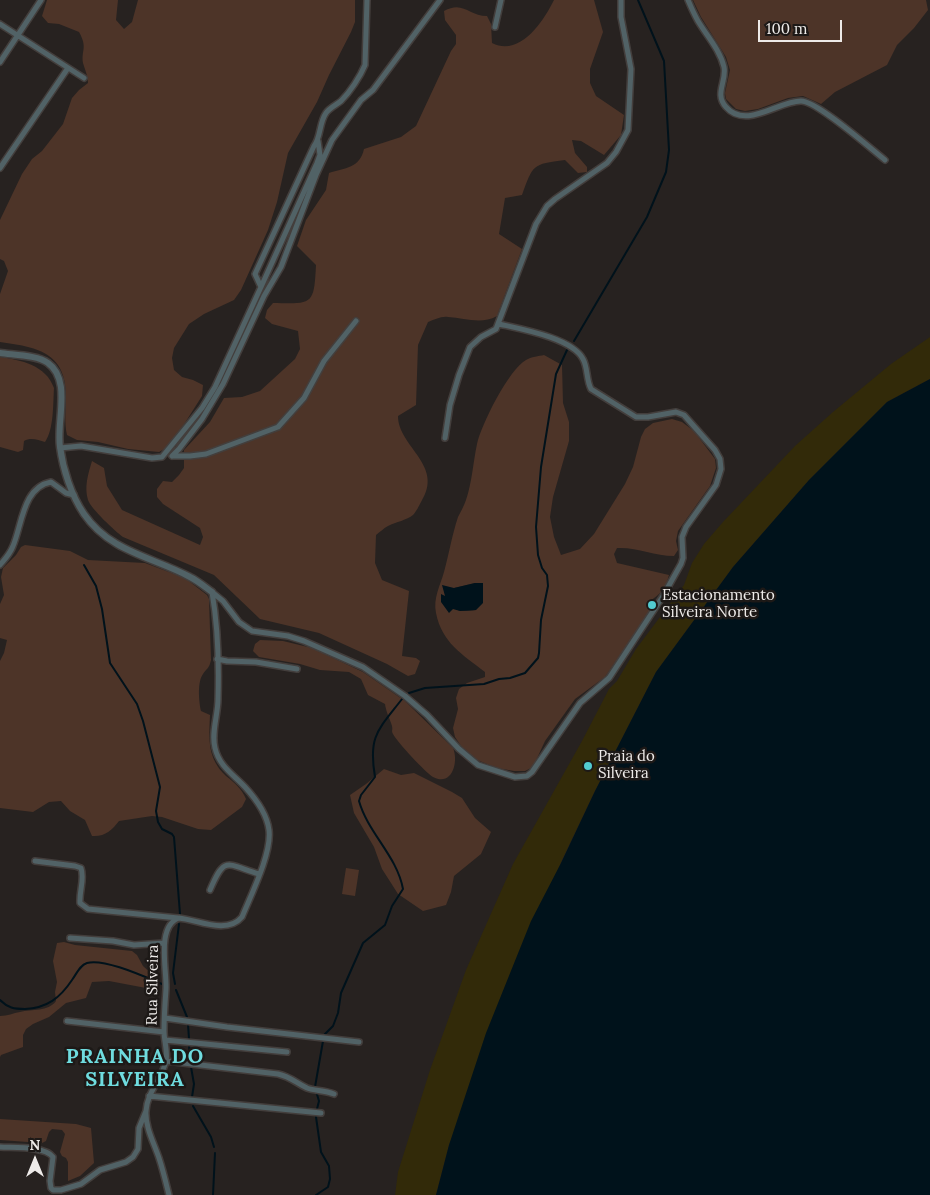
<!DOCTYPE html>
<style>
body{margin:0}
#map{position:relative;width:930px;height:1195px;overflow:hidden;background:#272220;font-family:Lora,serif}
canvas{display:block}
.north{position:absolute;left:10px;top:1135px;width:50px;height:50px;-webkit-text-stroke:4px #1d1917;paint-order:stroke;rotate:0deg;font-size:14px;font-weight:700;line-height:20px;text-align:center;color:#eeebe9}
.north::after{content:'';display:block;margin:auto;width:18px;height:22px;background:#eeebe9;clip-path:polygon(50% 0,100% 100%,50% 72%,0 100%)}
.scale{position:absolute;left:758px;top:20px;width:84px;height:22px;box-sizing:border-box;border:2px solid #eeebe9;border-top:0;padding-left:6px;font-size:15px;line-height:18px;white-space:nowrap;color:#eeebe9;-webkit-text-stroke:4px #1d1917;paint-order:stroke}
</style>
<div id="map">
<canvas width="930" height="1195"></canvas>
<div class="north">N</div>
<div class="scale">100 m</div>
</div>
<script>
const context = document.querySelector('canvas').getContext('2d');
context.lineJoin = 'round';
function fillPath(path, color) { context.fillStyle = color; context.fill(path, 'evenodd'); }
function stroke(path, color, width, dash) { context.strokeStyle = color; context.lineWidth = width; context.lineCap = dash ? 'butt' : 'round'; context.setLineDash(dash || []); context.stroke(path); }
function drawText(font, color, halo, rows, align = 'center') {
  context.font = font + ' Lora,serif'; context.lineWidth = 5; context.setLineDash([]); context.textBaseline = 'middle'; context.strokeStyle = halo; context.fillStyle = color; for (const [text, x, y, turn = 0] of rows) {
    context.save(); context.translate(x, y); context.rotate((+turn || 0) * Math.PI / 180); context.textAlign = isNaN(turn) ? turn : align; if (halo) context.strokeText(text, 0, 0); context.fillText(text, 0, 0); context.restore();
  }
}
const green = new Path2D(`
 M47 0H118L116 20 124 29 132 22 138 0H355V22L351 32 329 75 317 102 288 153 277 202 268 230 241 290 234 300 204 314 189 324 174 348 172 358 174 370 182 377 193 380 203 385 202 396 183 426 168 447 159 452 128 449 98 442 77 440 67 435C64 422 66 409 66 396 66 351 35 347 0 342V294L8 271 4 261 0 259V220L22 174 32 159 42 151 63 124 72 98 79 90 88 83C88 76 85 70 83 63 81 50 88 48 79 32L59 24 48 23 42 16Z
 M554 0H594L603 32 590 69V83L596 96 624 115 621 135 604 155 581 141 572 140 575 153 587 167V172L578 173 565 160C532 164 533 165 522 195L505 198 499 234 522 249 497 316C481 325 465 318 448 317 441 316 434 320 428 322L418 345 416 405 398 416C398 447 445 465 421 502 419 506 416 512 413 515 407 520 396 522 388 526 384 528 380 532 376 535L375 563 382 580 409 591 402 656 416 658 420 661 415 674 408 676 387 664 319 633 260 619 214 575 123 537C115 531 91 509 88 500 84 487 88 474 92 461L104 468 107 486 122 510 200 545 203 537 200 528 163 504 157 497V489L163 481 172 482 179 475 184 468V450L210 422 224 398 242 397 260 391 295 359 300 349 298 331 272 324 265 318 267 310 273 303C313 304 314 305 316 265L297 246 306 220 326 190 329 173C345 168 360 168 364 149L401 137 416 126 451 51 456 44V35L445 20 444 11C463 0 469 16 487 16L491 24 492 43C520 57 543 22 554 0Z
 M693 0H926L928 10 914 28 897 45 887 65 835 92 821 104 803 96 788 98 758 109 745 111 736 109 726 99 725 93 730 70 726 57 701 17Z
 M544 355 562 365 563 403 569 422V441L553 497 550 517 554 537 561 555 580 549 594 534 625 484 633 467 641 437 645 429 653 423 672 419 682 422 694 431 715 459 716 468 710 486 678 531 676 541 678 550 674 556C654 556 637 547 617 548L614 554 617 563 669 575C667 582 665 589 659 594 653 600 646 601 650 611L605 677 575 699 545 741 533 767 525 771H514L497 768 477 760 461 746 455 737 453 728 458 709 456 698 459 689 467 683 485 677V672C462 654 442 643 436 613 433 598 440 586 444 572 449 554 452 535 458 517 461 511 464 506 466 500 472 482 473 463 477 444 481 425 509 369 526 360 531 357 539 356 544 355ZM475 583 476 610C456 613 454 610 442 595L445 597 454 588Z
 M0 357C21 360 46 365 54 388 53 403 54 430 45 442 38 440 31 437 24 441L23 450 18 452 0 447Z
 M25 545 70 551 88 560 145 563 185 578 207 595 209 599 211 660C209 669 207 668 203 674 197 682 199 702 201 711L210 715C209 739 207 758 226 776 235 783 242 789 246 799L242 807 211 830 198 829 162 817 152 816 119 821C112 830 105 837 92 836L85 820 70 811 61 801 49 802 33 812 0 808V661L4 653 7 640 0 638V604L4 595 1 577 3 568 16 555 21 547Z
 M260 640 283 641 312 648 363 672 405 701 453 748C459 762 452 787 433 777 426 773 397 742 393 734 391 730 393 731 392 726 390 719 386 712 385 704L368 695 361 679 349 672 320 670 300 664 259 657 253 651 255 644Z
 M384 769 401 775 414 773 452 792 462 798 475 818 491 832 481 854 454 876 451 892 446 905 423 911 398 894 391 883 382 869 374 847 354 813 350 795 366 784Z
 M346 868 359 870 355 896 342 894Z
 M64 942 75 945 132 951 137 955 143 966 156 978 157 985 154 988H146L109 981 92 982 86 998 66 1003 49 1017 33 1024 26 1029 23 1035V1047L1 1055 0 1057V1016C8 1016 13 1013 20 1012 32 1009 48 1012 56 1001L55 992 57 982 53 961 57 943Z
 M0 1119 76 1124 91 1128 94 1163 80 1176 68 1181V1162L66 1158 62 1156 60 1152 65 1134 62 1130 52 1129 49 1132 46 1141 42 1143 0 1140Z`);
const sand = new Path2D(`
 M930 337V379L887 402 809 480 733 567 656 672 595 791 562 860 449 1145 436 1195H395L398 1172 430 1070 466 970 513 864 582 741 609 689 617 681 636 649 684 585 692 563 704 544 723 522 795 446 833 412 891 364Z`);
const water = new Path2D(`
 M930 379V1195H436L449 1145 486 1033 531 921 561 863 595 791 656 672 733 567 809 480 887 402Z
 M475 583H483V603L476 610 460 611 453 609 449 613 441 602V594L445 596 442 585 454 588Z`);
const stream = new Path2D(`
 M574 341 647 217 666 172 669 150 664 61 638 0
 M84 565 96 586 102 609 110 663 137 704 143 721 160 787 156 811 158 822 162 829 172 834 174 837 180 914
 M409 693 425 688 484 684 499 679 510 678 525 673 538 658 539 653 541 620 548 586 547 575 542 568 538 555 536 527 541 467 556 374 567 350
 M175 984 173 973 179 924
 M176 990 187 1017
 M0 1000C8 1008 14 1009 25 1009 47 1008 60 998 72 980 77 973 80 965 87 963 104 958 145 977 162 984
 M188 1024 189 1039
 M325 1034 333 1026 338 1013 341 993 363 943 385 925 392 906 403 889C397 856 368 833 359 801L361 795 375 777C368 736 378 730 402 699
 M189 1045 190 1061
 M191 1067 194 1084 192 1097
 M315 1087 323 1041
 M316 1091 319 1101 317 1109
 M193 1106 211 1137 214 1147
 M213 1195 215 1153
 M316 1195 328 1187 330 1179 329 1166 321 1152 316 1117`);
const minor = new Path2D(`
 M688 0C691 7 694 14 698 21 707 36 720 50 724 67 727 81 714 94 726 107 746 130 778 101 801 101 817 101 870 148 885 160
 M0 24 84 78
 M495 27 501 0
 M0 62 41 0
 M0 168 68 68
 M261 287 317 163 320 155 318 141
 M445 438 450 405 459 375 470 347 481 337 496 329 536 224 547 206 555 199 607 163 616 152 628 130 631 69 621 17V0
 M60 448 81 446 152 458 162 457 202 408 215 387 261 287 255 274 314 146C321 137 319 123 326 113 329 108 336 105 341 101 350 92 360 77 365 65L367 0
 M172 456 179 449 202 419 223 384 264 296 281 267 316 175 332 140 361 100 373 90 440 0
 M173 456H190L206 454 278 427 304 398 324 361 356 321
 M0 565C5 559 10 554 13 546 22 525 23 487 51 482L66 493 74 495
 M212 592 223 601 239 622 252 631 288 636 304 641 363 667 405 696 427 715 459 749 478 765 515 777 527 776 532 772 580 703 609 678 663 596 681 564 683 558 682 537 686 527 716 485 721 469 720 459 715 450 684 415 676 412 648 417H636L591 389C586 379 588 368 583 359 572 338 521 329 499 324
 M217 659 227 661 256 662 297 669
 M35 861 75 866 81 868C85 879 79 891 80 903L88 909 178 918
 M210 890C225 855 226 864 259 874
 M70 938 113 941 134 945 164 943
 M165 1018 227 1027 359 1042
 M67 1021 164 1032
 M165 1040 287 1052
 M166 1061 278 1074C291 1077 296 1083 307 1088 315 1091 324 1090 334 1094
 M149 1096 321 1113
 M0 1147C13 1148 45 1146 53 1157L50 1181 51 1188 53 1190H61L81 1184 100 1170 126 1162 133 1157 138 1149 139 1128 146 1111
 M169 1195C166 1183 163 1170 159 1158 154 1143 145 1127 146 1111 147 1092 162 1079 166 1061 168 1052 164 1041 164 1031 164 1017 165 1003 166 989 167 970 156 926 179 918 198 920 227 935 242 917 251 895 272 853 269 830 267 814 256 799 245 787 234 775 219 766 215 748 211 733 218 715 218 699 219 665 218 626 212 592`);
const tertiary = new Path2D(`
 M0 353C13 355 38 355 48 363 72 380 56 422 60 447 63 469 71 495 84 514 110 552 153 557 190 577 198 581 205 587 212 592`);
const markers = [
 [652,605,5,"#52ccd1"],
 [588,766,5,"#52ccd1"]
];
const poiNames = [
 ["Estacionamento",662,596],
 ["Silveira Norte",662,613],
 ["Praia do",598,757],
 ["Silveira",598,774]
];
const streetNames = [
 ["Rua Silveira",153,985,-89]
];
const districtNames = [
 ["PRAINHA DO",135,1057],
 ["SILVEIRA",135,1080]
];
fillPath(green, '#4d3428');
fillPath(sand, '#322a09');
fillPath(water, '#00121b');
stroke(stream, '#00121b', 2);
stroke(minor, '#433e3c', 8);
stroke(tertiary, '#433e3c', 9);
stroke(minor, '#516266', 5);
stroke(tertiary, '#516266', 6);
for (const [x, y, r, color] of markers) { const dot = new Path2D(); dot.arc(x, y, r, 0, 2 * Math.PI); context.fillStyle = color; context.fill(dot); stroke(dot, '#1d1917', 2); }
drawText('15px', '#eeebe9', '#1d1917', poiNames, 'left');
drawText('15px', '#eeebe9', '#1d1917', streetNames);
context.letterSpacing = '1px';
drawText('bold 20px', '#6fdcdf', '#1d1917', districtNames);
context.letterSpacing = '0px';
</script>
